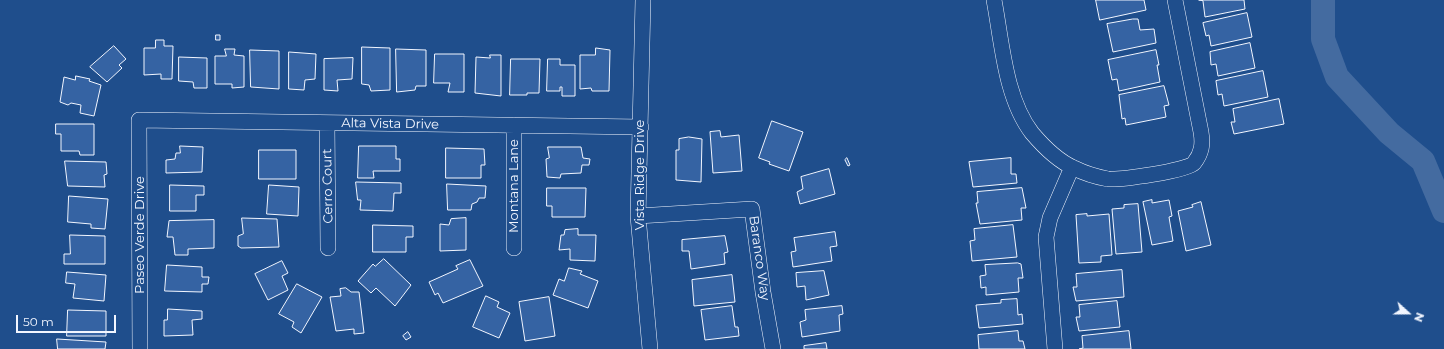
<!DOCTYPE html>
<style>
body{margin:0}
#map{position:relative;width:1444px;height:349px;overflow:hidden;background:#1f4e8c;font-family:Montserrat,sans-serif}
canvas{display:block}
.north{position:absolute;left:1388px;top:293px;width:40px;height:40px;-webkit-text-stroke:3px #1f4e8c;paint-order:stroke;rotate:111deg;font-size:11px;font-weight:700;line-height:16px;text-align:center;color:#f2f6ff}
.north::after{content:'';display:block;margin:auto;width:14px;height:18px;background:#f2f6ff;clip-path:polygon(50% 0,100% 100%,50% 72%,0 100%)}
.scale{position:absolute;left:16px;top:315px;width:100px;height:18px;box-sizing:border-box;border:2px solid #f2f6ff;border-top:0;padding-left:5px;font-size:12px;line-height:14px;white-space:nowrap;color:#f2f6ff;-webkit-text-stroke:3px #1f4e8c;paint-order:stroke}
</style>
<div id="map">
<canvas width="1444" height="349"></canvas>
<div class="north">N</div>
<div class="scale">50 m</div>
</div>
<script>
const context = document.querySelector('canvas').getContext('2d');
context.lineJoin = 'round';
function stroke(path, color, width, dash) { context.strokeStyle = color; context.lineWidth = width; context.lineCap = dash ? 'butt' : 'round'; context.setLineDash(dash || []); context.stroke(path); }
function fillPath(path, color) { context.fillStyle = color; context.fill(path, 'evenodd'); }
function drawText(font, color, halo, rows, align = 'center') {
  context.font = font + ' Montserrat,sans-serif'; context.lineWidth = 3; context.setLineDash([]); context.textBaseline = 'middle'; context.strokeStyle = halo; context.fillStyle = color; for (const [text, x, y, turn = 0] of rows) {
    context.save(); context.translate(x, y); context.rotate((+turn || 0) * Math.PI / 180); context.textAlign = isNaN(turn) ? turn : align; if (halo) context.strokeText(text, 0, 0); context.fillText(text, 0, 0); context.restore();
  }
}
const river = new Path2D(`
 M1323 0V39L1337 77 1389 133 1423 161 1444 211`);
const building = new Path2D(`
 M1096 0H1144L1146 10 1100 20Z
 M1199 0H1244L1245 9 1205 17 1203 1Z
 M1247 13 1252 37 1211 46 1209 35 1206 36 1203 23Z
 M1133 19H1138L1140 30 1154 29 1156 43 1113 52 1107 24Z
 M216 35H220V40H216Z
 M156 40H164V46H173L172 79H161V74L144 75V48H155Z
 M1250 43 1255 68 1218 76 1216 64 1211 65 1210 52Z
 M114 46 126 59 119 65 122 68 107 82 90 67Z
 M362 47 390 48V90L371 91 369 85 362 84Z
 M596 48 610 50 609 91H592L591 88 580 89V55H595Z
 M225 49H235L234 55 244 56V87L232 88V84H215V56H226Z
 M396 49 426 50V86H416L415 90 397 92Z
 M250 50 279 51V89L251 87Z
 M1156 50 1159 65H1157L1160 82 1119 91 1117 79 1112 80 1108 60Z
 M289 52 316 54 315 79 305 80 304 90 289 89Z
 M435 54H464V92H448L450 83H434Z
 M490 55H501V96L475 93 476 57 490 58Z
 M179 57 207 58V88H194L193 82 179 81Z
 M353 58 352 79 337 80 338 91 324 90V59Z
 M511 59H540L539 93H527V95H510Z
 M548 59H560V65H575V96H562V87H560V91H547Z
 M1263 71 1268 97 1224 106 1222 94 1218 95 1216 81Z
 M76 76 90 79 89 81 101 85 94 116 80 113 81 105 71 103 68 105 60 102 64 77 75 80Z
 M1164 86 1169 105 1164 106 1166 117 1126 125 1125 118 1122 119 1119 95Z
 M1279 99 1284 124 1234 134 1231 122H1235L1233 109Z
 M772 121 803 132 789 171 769 164 770 162 759 158Z
 M56 124H94V155H80L79 151H61V134H56Z
 M720 131 721 137 739 135 742 171 713 173 710 132Z
 M689 137 702 139 701 182 676 180V150H679V139Z
 M180 146 203 147 202 172 166 173V160L175 159 176 153H180Z
 M359 146H396V159H400V171H373L374 178H358Z
 M548 147H581L583 158 590 159 589 165H582L581 173 561 174 560 178 547 177 546 159 549 158Z
 M446 148 484 149 485 165H481V178H446Z
 M259 150H296V179H259Z
 M847 158 850 165 848 166 845 160Z
 M1011 158V174H1016L1017 183 973 187 969 162Z
 M65 161 106 162 107 174 104 175 105 187 68 186Z
 M829 169 835 194 800 204 797 192 803 189 801 177Z
 M356 182 401 183V193H394L393 211 360 210 361 200H358Z
 M447 184 486 186 485 198H479L477 202 472 204 471 210H448Z
 M170 185 204 186V195H196V211H170Z
 M269 185 299 187 298 216 267 214Z
 M547 188H586L585 217H552V206H547Z
 M1022 188 1026 208H1021L1022 220 980 224 976 203H978L977 192Z
 M69 196 108 199 105 229 91 228V224L68 222Z
 M1152 200V203L1169 200 1172 216 1169 217 1173 241 1152 245 1143 202Z
 M1201 202 1211 245 1186 251 1178 211 1193 207 1192 205Z
 M1138 204 1142 252 1116 254 1112 209 1124 208V205Z
 M1087 214V216L1109 214 1112 255 1101 256V262L1079 263 1076 215Z
 M242 218 277 219 279 247 241 248 238 246V236L243 234Z
 M466 218V250L440 251V224L449 225 451 219Z
 M214 220V248L188 249V255H175L173 237H167L169 221Z
 M373 225 413 226V237H406V252H373Z
 M1013 225 1017 257 972 261 970 241 975 240 974 229Z
 M578 229V235H596L595 261 570 260V249L559 250 561 235H564L565 230Z
 M835 232 837 246 830 247 832 261 793 267 791 252 796 251 794 238Z
 M70 235 105 236V264H64V254H70Z
 M725 236 728 252 724 253 725 264 691 269 689 251H682V240Z
 M384 259 411 285 395 306 376 288 371 293 358 281 373 264 375 266Z
 M470 260 483 286 443 303 438 293 435 295 429 282 458 269 456 266Z
 M282 261 288 273 282 276 288 290 268 300 255 274Z
 M1018 263 1021 264 1023 278H1018L1019 292 986 295V287L981 288 980 276 986 275 985 265Z
 M167 265 202 267V277H209L208 284H202V292L165 291Z
 M569 268 582 271 580 274 598 281 588 308 553 295 559 279 564 281Z
 M1122 270 1124 297 1076 301 1073 287H1077L1076 274Z
 M824 271 829 295 806 300 805 286 797 287 796 273Z
 M67 272 106 275 104 301 73 298 75 284 66 283Z
 M732 275 735 302 694 306 692 280Z
 M297 284 322 297 301 333 292 327 294 322 279 314Z
 M346 288 351 292H359L364 333 354 334V329L336 331 330 297 341 296 340 289Z
 M486 296 499 302 497 307 510 313 499 338 473 327Z
 M549 297 555 336 525 341 519 302Z
 M1017 299 1018 315 1022 314 1023 324 979 328 976 305 1001 303V300Z
 M1117 301 1120 327 1079 331 1076 317H1080L1079 305Z
 M732 306 735 327H738L739 336 705 340 701 310Z
 M842 306 843 314 839 315 840 331 802 337 800 322 806 320 805 310Z
 M168 309 202 311V319L192 320 193 335 164 336V320H167Z
 M68 310 106 311V336H67Z
 M1018 331 1019 341H1023L1025 349H979L978 335Z
 M1129 331 1131 349H1079L1083 348 1082 336Z
 M408 332 411 337 406 340 403 336Z
 M57 339 106 342 105 349H58Z
 M826 343 827 349H804V346Z`);
const minor = new Path2D(`
 M643 0 638 216 650 349
 M994 0C1002 42 1005 98 1032 133 1043 146 1058 161 1074 168 1084 173 1097 177 1108 179 1120 180 1187 171 1194 163 1202 153 1203 144 1201 132L1175 0
 M327 123 328 248
 M514 125V248
 M638 216 752 209 763 292 773 349
 M140 349 139 120 641 127
 M1055 349 1046 237 1050 218 1072 167`);
const streetNames = [
 ["Alta Vista Drive",390,124,1],
 ["Vista Ridge Drive",640,175,-90],
 ["Cerro Court",328,186,-91],
 ["Montana Lane",514,186,-90],
 ["Paseo Verde Drive",140,235,-90],
 ["Baranco Way",759,258,82]
];
stroke(river, '#446ba0', 24);
fillPath(building, '#3563a3');
stroke(building, '#f2f6ff', 1);
stroke(minor, '#f2f6ff', 16);
stroke(minor, '#1f4e8c', 15);
drawText('13px', '#f2f6ff', '#1f4e8c', streetNames);
</script>
